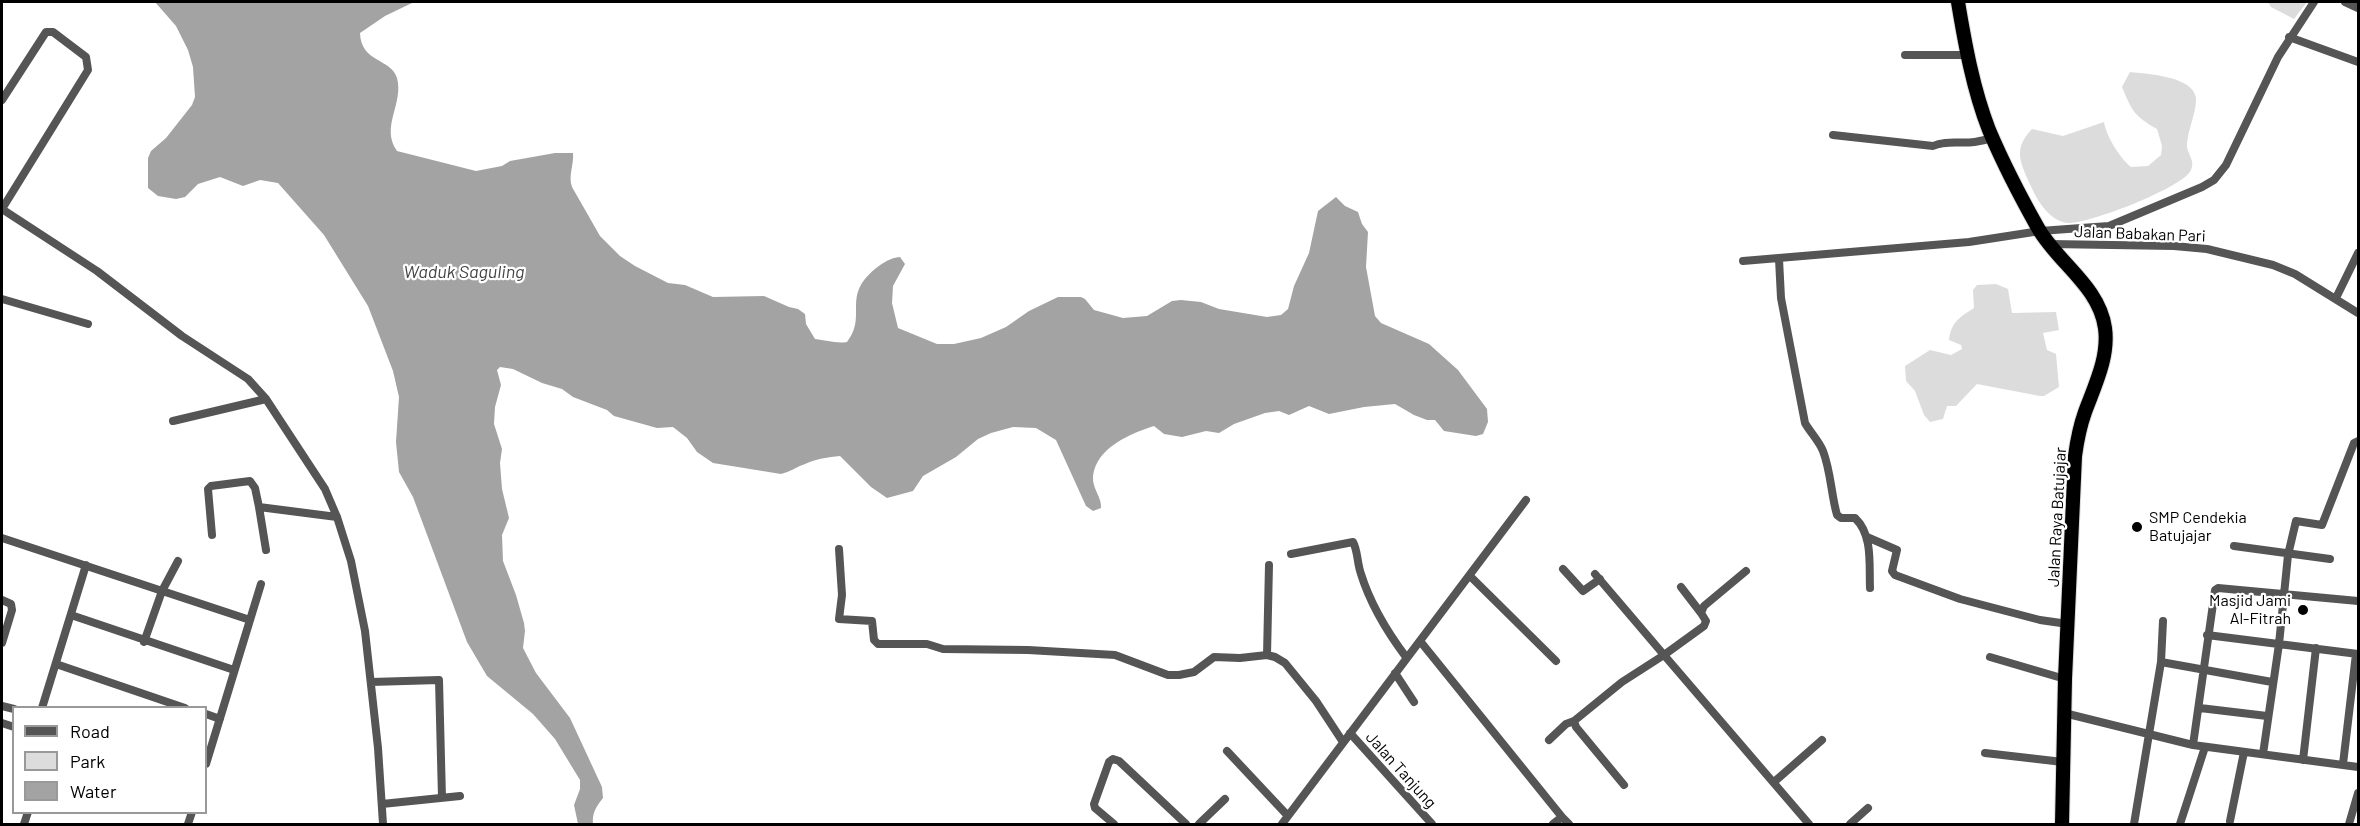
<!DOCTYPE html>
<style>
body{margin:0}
#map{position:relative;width:2360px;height:826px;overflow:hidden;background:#fff;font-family:Barlow,sans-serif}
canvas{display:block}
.frame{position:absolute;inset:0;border:3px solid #000;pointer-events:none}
.legend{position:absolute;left:12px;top:706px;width:195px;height:108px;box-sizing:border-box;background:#fff;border:2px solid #999;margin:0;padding:8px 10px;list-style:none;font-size:18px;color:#000}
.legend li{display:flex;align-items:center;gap:12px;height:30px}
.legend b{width:30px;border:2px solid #999}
</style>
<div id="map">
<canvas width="2360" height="826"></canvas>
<div class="frame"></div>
<ul class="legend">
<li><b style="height:8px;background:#555"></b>Road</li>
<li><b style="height:16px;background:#dcdcdc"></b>Park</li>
<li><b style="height:16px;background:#a3a3a3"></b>Water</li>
</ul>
</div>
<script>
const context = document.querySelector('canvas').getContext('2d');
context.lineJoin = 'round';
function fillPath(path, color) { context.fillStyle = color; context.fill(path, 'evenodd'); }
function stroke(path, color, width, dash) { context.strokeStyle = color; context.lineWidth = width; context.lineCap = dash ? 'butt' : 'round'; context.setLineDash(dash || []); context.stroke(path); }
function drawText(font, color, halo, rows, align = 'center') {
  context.font = font + ' Barlow,sans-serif'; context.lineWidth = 4.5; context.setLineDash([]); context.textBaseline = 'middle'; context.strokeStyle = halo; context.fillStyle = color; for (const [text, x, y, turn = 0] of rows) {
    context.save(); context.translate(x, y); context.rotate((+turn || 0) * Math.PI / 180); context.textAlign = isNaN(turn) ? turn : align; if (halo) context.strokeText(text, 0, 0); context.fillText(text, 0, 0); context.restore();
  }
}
const green = new Path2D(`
 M2268 2H2307L2294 19 2271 7Z
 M2130 72C2147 74 2195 76 2196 99 2196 114 2188 129 2187 144 2186 153 2196 160 2191 170 2183 188 2088 224 2068 223 2048 221 2036 198 2029 182 2019 160 2014 148 2032 129L2063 136 2104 122C2106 136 2120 158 2131 167L2148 166 2161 155 2162 146 2157 129C2134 116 2132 111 2122 87Z
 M1996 284 2008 289 2012 313 2056 312 2059 330 2043 333 2047 350 2056 354 2059 387 2044 396H2040L1977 384 1956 406H1947L1943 419 1930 422 1924 415 1915 391 1906 381 1905 366 1930 350 1951 355 1962 349 1961 345 1949 340C1951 322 1960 317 1974 308L1973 290 1977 285Z`);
const water = new Path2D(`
 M155 2H414L385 16 360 33C361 63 391 58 397 78 404 104 380 127 397 151L476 171 502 166 510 161 555 153H573C574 166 568 175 572 187L600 236 620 256 635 266 668 283 685 285 713 297 764 296 789 307 798 309 805 314 806 324 815 339C826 340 836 344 847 342 868 315 841 297 875 269 884 262 890 258 900 257L905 264 893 286 892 303 898 328 937 344H954L981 338 1006 327 1029 311 1058 297H1081L1085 299 1094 310 1123 318 1147 316 1172 301 1181 300 1201 302 1219 309 1267 317 1281 315 1288 309 1294 286 1309 253 1318 211 1336 197 1345 206 1358 212 1362 224 1368 232 1366 267 1375 316 1381 323 1429 344 1458 370 1487 409 1488 422 1483 434 1476 436 1444 431 1435 420H1427L1414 415 1395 404 1364 407 1329 414 1309 406 1289 415 1279 411 1265 413 1234 424 1219 433 1206 431 1182 437 1164 434 1154 426C1130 434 1097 447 1093 476 1092 489 1102 497 1101 508L1093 511 1086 506 1056 440 1036 428 1013 427 991 433 978 439 956 457 923 476 913 491 887 498 871 487 840 456C828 457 816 459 805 464 796 467 790 472 781 474L713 463 697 452 687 438 673 427 657 428 614 416 607 410 573 397 562 389 542 383 513 369 500 367 497 370 501 385 495 407 494 424 502 449 500 463 502 489 509 518 502 535 503 561 516 595 524 623 525 631 523 648 536 673 570 718 602 787 603 798C596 807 592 813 593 824H578L574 805 580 789V780L555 739 533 714 487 676 467 642 413 497 399 472 396 442 399 397 393 371 368 306 324 235 278 183 260 180 243 186 220 177 198 184 185 197 176 199 158 196 148 188V158L151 151 166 138 192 105 195 97 193 67 188 50 176 26Z`);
const street = new Path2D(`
 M2345 2 2358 8
 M2289 37 2358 62
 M1905 55H1968
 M2 100 46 32H53L86 57 88 70 2 209
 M1833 135 1933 146C1950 138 1969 148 1993 137
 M2 209 97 271 182 336 248 379 266 399 325 489 337 517 351 561 365 631 378 748 383 824
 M2050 244 2174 246 2207 249 2273 265 2295 274 2358 313
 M1779 259 1781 298 1805 423C1810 432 1819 441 1823 451 1831 472 1831 494 1837 515L1841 518H1855C1873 535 1869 564 1870 588
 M1743 261 1969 242 2040 231 2109 226 2202 187 2214 180 2226 165 2278 57 2314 2
 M2336 298 2358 253
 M2 299 88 324
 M173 421 266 399
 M212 535 208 489 211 486 250 481 255 488 259 507
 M1867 537 1897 550 1892 571 1895 575 1960 599 2040 620 2068 624
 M2 538 250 620 206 764
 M2234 546 2330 559
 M839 549 842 595 839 619 872 621 874 640 878 644H927L943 649 1028 650 1115 655 1168 675H1179L1194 672 1214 657 1240 658 1267 655 1275 657 1285 663 1316 701 1343 742
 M266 550 259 507 337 517
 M1291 554 1353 542C1358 551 1357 563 1361 574 1370 603 1388 633 1406 657
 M1563 569 1583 591 1600 579
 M1595 574 1664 655 1704 626 1706 621 1701 613 1704 606 1746 571
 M1470 576 1556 661
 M1681 587 1701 613
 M2 600 11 604 12 610 2 643
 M71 615 234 670
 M250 620 261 584
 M2207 635 2358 654
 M1420 641 1562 817 1553 824
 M144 642 162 591 178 561
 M1267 655 1269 565
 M1990 657 2065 679
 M2161 662 2272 682
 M56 664 185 708
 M1395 673 1414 702
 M371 682 439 680 442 798
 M2 706 14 709
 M42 708 86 565
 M2200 708 2267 716
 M2064 713 2193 745 2358 767
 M206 714 220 719
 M2 723 14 727
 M1350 733 1432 824
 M1549 740 1566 724 1574 721
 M2193 745 2215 590 2218 588 2358 601
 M1227 751 1288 816
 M1985 753 2063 762
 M2263 754 2279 644 2288 555 2296 521 2322 525 2354 443 2358 441
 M2303 760 2316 648
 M2343 764 2356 654
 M1774 782 1822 740
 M1624 785 1576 727 1574 721 1622 682 1664 655 1809 824
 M382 804 460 796
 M1562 817 1569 824
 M2230 821 2244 752
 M24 824 28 812
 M188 824 192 812
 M1114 824 1095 808 1094 804 1109 762 1113 759 1119 761 1186 824
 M1199 824 1225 799
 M1282 824 1526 500
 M1850 824 1868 808
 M2134 824 2161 662 2163 621
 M2180 824 2205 747
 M2349 824 2358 793`);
const highway = new Path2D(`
 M1958 2C1965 44 1973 89 1989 130 2003 163 2020 196 2038 228 2058 263 2099 286 2105 328 2109 357 2095 385 2085 412 2080 426 2077 441 2075 456L2065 679 2062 824`);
const markers = [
 [2137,527,6,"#000"],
 [2303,610,6,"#000"]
];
const streetNames = [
 ["Jalan Babakan Pari",2140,234,2],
 ["Jalan Raya Batujajar",2057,517,-87],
 ["Jalan Tanjung",1401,770,48]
];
const poiNames = [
 ["SMP Cendekia",2149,518],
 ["Batujajar",2149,536],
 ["Masjid Jami",2291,601,"right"],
 ["Al-Fitrah",2291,619,"right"]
];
const waterNames = [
 ["Waduk Saguling",464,272]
];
fillPath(green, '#dcdcdc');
fillPath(water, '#a3a3a3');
stroke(highway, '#dbdbdb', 16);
stroke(street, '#555', 8);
stroke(highway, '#000', 14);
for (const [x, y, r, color] of markers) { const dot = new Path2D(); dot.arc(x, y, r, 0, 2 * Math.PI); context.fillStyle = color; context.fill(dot); stroke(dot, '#fff', 2); }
drawText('16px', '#000', '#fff', streetNames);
drawText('16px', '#000', '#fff', poiNames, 'left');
drawText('italic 18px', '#444', '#fff', waterNames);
</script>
